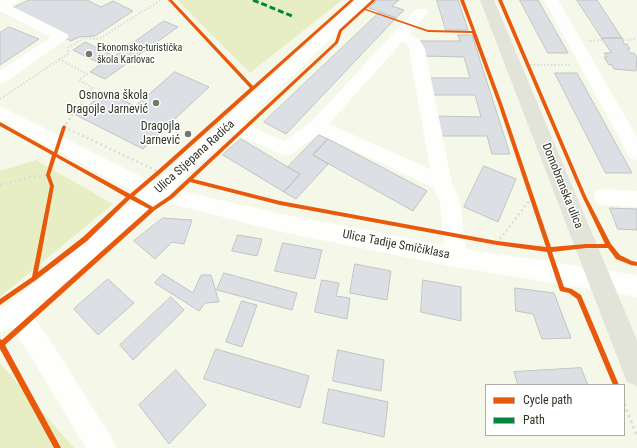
<!DOCTYPE html>
<meta charset="utf-8">
<style>
body{margin:0}
#map{position:relative;width:637px;height:448px;overflow:hidden;background:#f5f8e8;font-family:"Roboto Condensed",sans-serif}
canvas{display:block}
.legend{position:absolute;left:485px;top:384px;width:140px;height:52px;box-sizing:border-box;background:#fff;border:1px solid #adada8;margin:0;padding:5px 7px;list-style:none;font-size:12px;color:#313326}
.legend li{display:flex;align-items:center;gap:8px;height:20px}
.legend b{width:20px;border:1px solid #adada8}
</style>
<div id="map">
<canvas width="637" height="448"></canvas>
<ul class="legend">
<li><b style="height:5px;background:#e8590c"></b>Cycle path</li>
<li><b style="height:5px;background:#00873e"></b>Path</li>
</ul>
</div>
<script>
const context = document.querySelector('canvas').getContext('2d');
context.lineJoin = 'round';
function fillPath(path, color) { context.fillStyle = color; context.fill(path, 'evenodd'); }
function stroke(path, color, width, dash) { context.strokeStyle = color; context.lineWidth = width; context.lineCap = dash ? 'butt' : 'round'; context.setLineDash(dash || []); context.stroke(path); }
function drawText(font, color, halo, rows, align = 'center') {
  context.font = font + ' "Roboto Condensed",sans-serif'; context.lineWidth = 3; context.setLineDash([]); context.textBaseline = 'middle'; context.strokeStyle = halo; context.fillStyle = color; for (const [text, x, y, turn = 0] of rows) {
    context.save(); context.translate(x, y); context.rotate((+turn || 0) * Math.PI / 180); context.textAlign = isNaN(turn) ? turn : align; if (halo) context.strokeText(text, 0, 0); context.fillText(text, 0, 0); context.restore();
  }
}
const green = new Path2D(`
 M177 0H342L250 73Z
 M36 160 113 204 0 297V171Z
 M0 363 74 448H0Z`);
const building = new Path2D(`
 M29 0H87L101 7 113 1 133 11 95 36 79 37 71 41 11 9Z
 M378 0H399L392 6 404 10 396 18 369 8Z
 M437 0H458L468 30H446Z
 M520 0H538L568 53H548Z
 M577 0H597L622 38H602Z
 M380 12 396 18 286 134 264 122Z
 M164 21 178 27 105 79 90 72 101 64 73 50 85 42 114 56Z
 M9 27 39 39 0 65V33Z
 M458 35H472L510 154H492L487 136H439L435 116 481 117 475 95H431L427 78H470L464 57 423 56 420 41H460Z
 M602 38H622L624 44H627L630 49H627L630 53H634L637 57 636 71 614 69 612 65H609L604 57H607L604 53H611Z
 M175 72 209 87 143 149 76 115 106 92 135 106Z
 M555 73H577L632 173H606Z
 M319 135 328 139 313 155 328 164 296 199 284 192 300 174 288 167Z
 M241 139 288 167 300 174 284 192 223 155Z
 M328 139 427 191 413 211 313 155Z
 M484 166 516 179 498 222 464 207Z
 M610 208 637 209V230L618 229Z
 M163 218 192 220 184 244 172 242 155 259 134 241Z
 M238 235 262 239 257 256 232 251Z
 M283 243 322 250 315 279 275 271Z
 M355 264 391 271 387 300 350 293Z
 M224 273 297 293 292 310 217 290Z
 M163 274 193 293 201 275H211L219 302 205 303 199 311 155 283Z
 M108 279 134 303 98 335 74 309Z
 M322 280 339 283 336 296 350 298 347 319 315 312Z
 M423 280 461 287V321L421 312Z
 M515 288 554 293 571 338 542 339 533 314 516 311Z
 M171 297 184 310 133 360 120 345Z
 M242 301 257 305 242 347 226 342Z
 M216 349 309 376 300 408 204 379Z
 M338 350 384 360 381 391 333 381Z
 M581 368 588 385H518L514 372Z
 M176 370 206 405 169 444 139 405Z
 M329 389 388 402 384 437 323 423Z`);
const pathFar2 = new Path2D(`
 M170 0 250 86
 M623 40 637 39
 M590 41 603 40
 M59 59 87 74 79 80 93 88 73 115
 M530 65H571
 M0 99 68 54V48L84 38 99 39 161 0`);
const pathFar1 = new Path2D(`
 M64 127 157 171
 M63 128 73 114
 M192 181 280 203 436 232
 M0 185 30 177 48 175
 M473 239 548 250
 M497 243 532 197
 M38 262 52 186 48 175 54 157`);
const path = new Path2D(`
 M36 271 38 261
 M595 333 616 385
 M0 342 58 448
 M0 346 9 338
 M624 404 637 436`);
const minor = new Path2D(`
 M2 0H19L11 6 67 34 69 37 6 82 0 83V71L51 37 0 11V1Z
 M356 0H371L243 123 284 141 311 122 416 9H426L428 12 409 34 419 39 425 49 452 183 460 203 466 249 637 275V297L456 267 277 231 160 201 31 315 48 337 112 438 116 448H86L30 355 11 328 0 333V308L7 305 140 195 0 120V106L154 183ZM402 42 408 45 409 49 430 169 329 124ZM232 133 285 156 292 154 319 134 434 188 440 203 444 245 277 213 173 189Z
 M544 0H558L637 137V160L630 158Z
 M603 189 637 191V207L603 205 596 203 593 197 596 191Z`);
const major = new Path2D(`
 M480 0H494L637 340V386L627 382 623 372Z`);
const quiet = new Path2D(`
 M253 0 292 16`);
const cycleway = new Path2D(`
 M168 0H172L253 86 350 0H354L161 173 134 196 153 207 169 196 335 42 339 30 372 0H376L366 9 428 30 472 31 460 0H464L503 106 551 247 586 244H605L582 196 498 0H502L586 196 611 244 620 255 632 261 637 262V266L631 265 616 259 608 248H586L552 252 564 287 572 289 581 295 619 385H613L577 299 569 293 560 291 547 252 497 245 280 205 190 182 173 198 155 210 5 345 61 448H54L0 349V339L2 340 149 209 130 199 87 241 36 280 0 305V299L32 277 50 186 46 175 52 155 0 126V122L54 152 62 127 64 125 66 127 57 154 130 194 157 171 250 88ZM365 10 428 32 472 33 499 106 546 247 497 241 280 201 193 179 338 43 342 31ZM56 157 126 197 83 237 38 272 54 186 50 175Z`);
const markers = [
 [89,54,4,"#76786a"],
 [156,103,4,"#76786a"],
 [188,134,4,"#76786a"]
];
const farPoinames = [
 ["Ekonomsko-turistička",97,48],
 ["škola Karlovac",97,60]
];
const poiNames = [
 ["Osnovna škola",148,96],
 ["Dragojle Jarnević",148,110],
 ["Dragojla",180,127],
 ["Jarnević",180,141]
];
const streetNames = [
 ["Ulica Stjepana Radića",195,157,-42],
 ["Domobranska ulica",562,186,68],
 ["Ulica Tadije Smičiklasa",396,245,11]
];
fillPath(green, '#e8eec3');
fillPath(building, '#dcdfe4');
stroke(building, '#c1c4c3', 1);
stroke(pathFar2, '#dcddd8', 2, [1.5, 2]);
stroke(pathFar1, '#dcddd8', 2.5, [2, 3]);
stroke(path, '#dcddd8', 3, [2.5, 3.5]);
fillPath(minor, '#fefefc');
fillPath(major, '#e3e4d9');
stroke(quiet, '#00873e', 3, [6, 3]);
fillPath(cycleway, '#e8590c');
for (const [x, y, r, color] of markers) { const dot = new Path2D(); dot.arc(x, y, r, 0, 2 * Math.PI); context.fillStyle = color; context.fill(dot); stroke(dot, '#fff', 1.5); }
drawText('10px', '#313326', '#fff', farPoinames, 'left');
drawText('12px', '#313326', '#fff', poiNames, 'right');
drawText('12px', '#313326', '#fff', streetNames);
</script>
